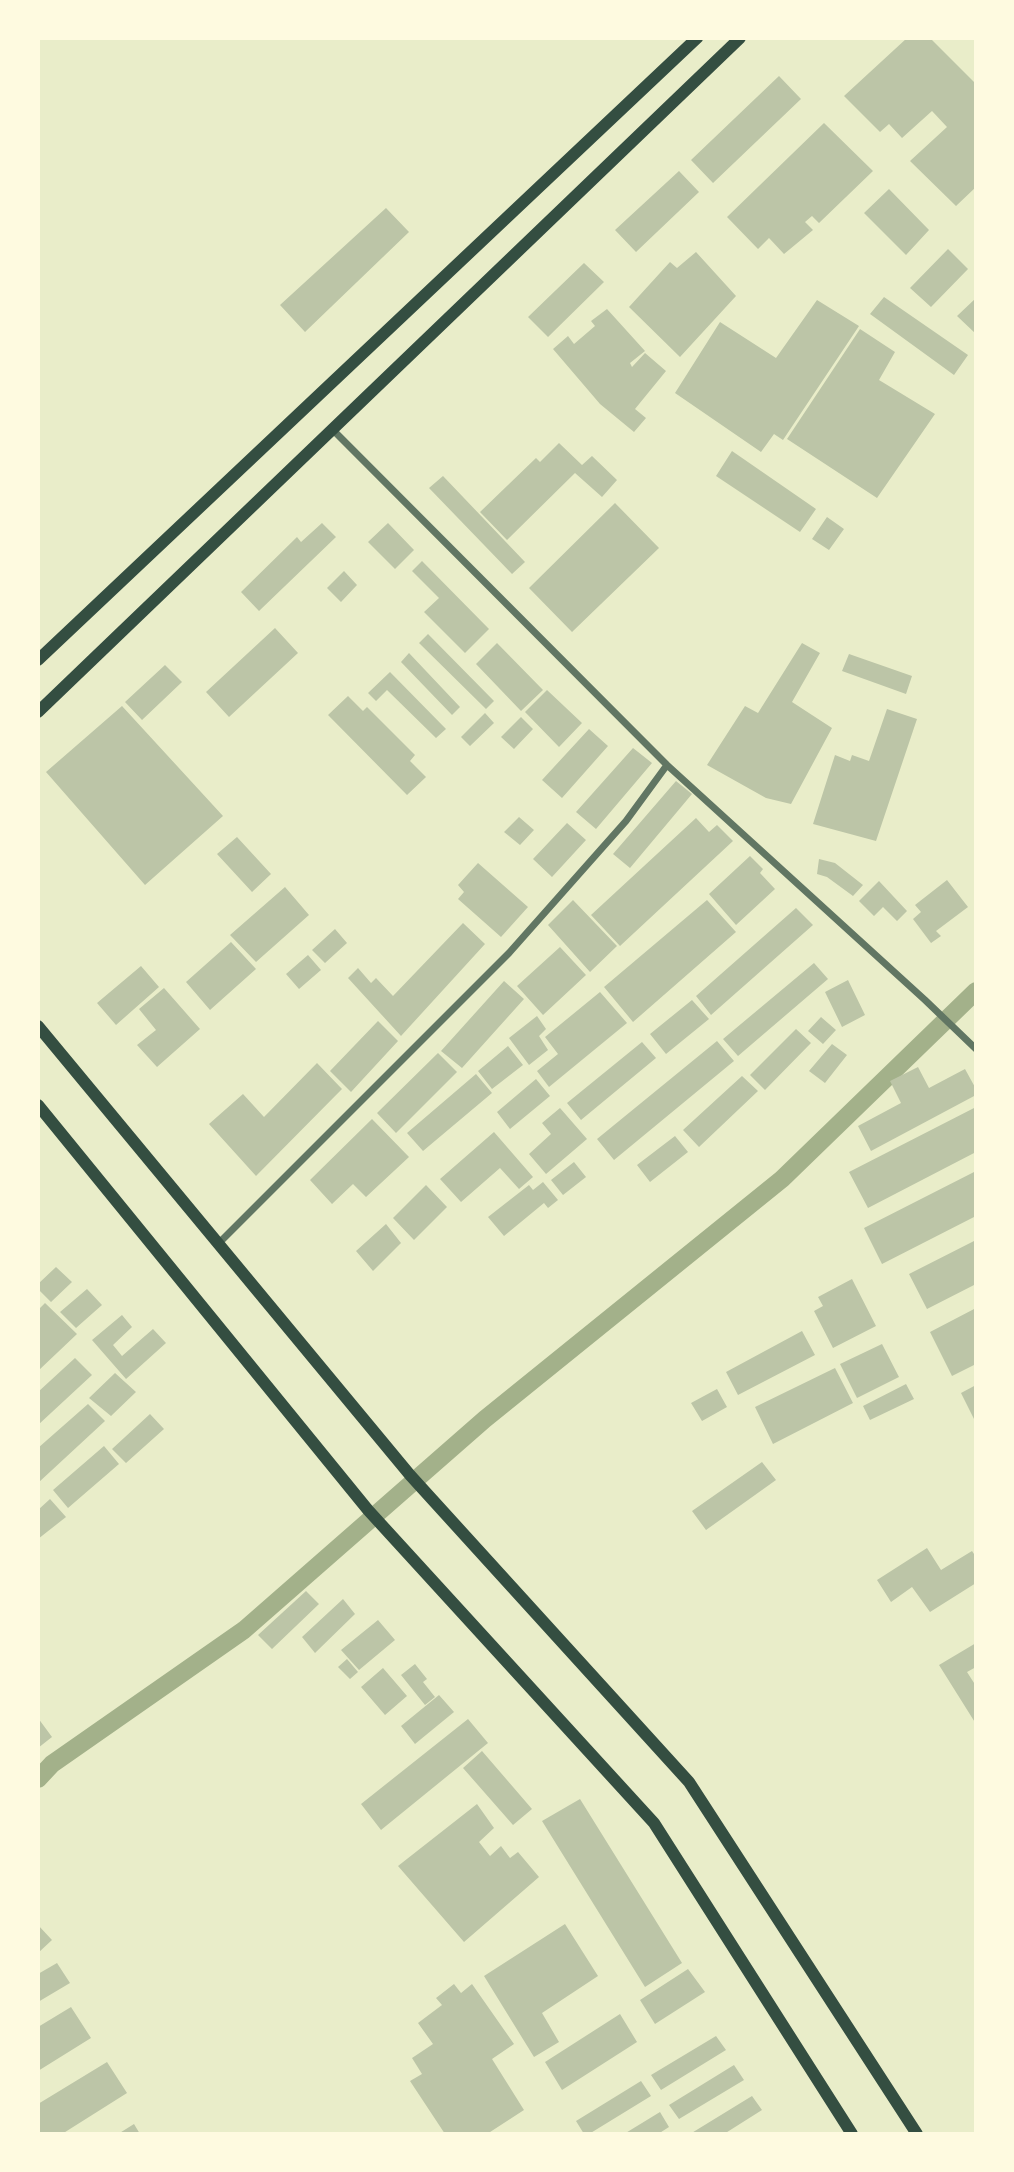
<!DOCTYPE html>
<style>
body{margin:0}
#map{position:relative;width:1014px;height:2172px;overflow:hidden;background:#e9edc9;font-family:"Source Sans 3",sans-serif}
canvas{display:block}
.frame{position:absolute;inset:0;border:40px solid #fefae0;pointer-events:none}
</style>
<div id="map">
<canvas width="1014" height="2172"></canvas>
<div class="frame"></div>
</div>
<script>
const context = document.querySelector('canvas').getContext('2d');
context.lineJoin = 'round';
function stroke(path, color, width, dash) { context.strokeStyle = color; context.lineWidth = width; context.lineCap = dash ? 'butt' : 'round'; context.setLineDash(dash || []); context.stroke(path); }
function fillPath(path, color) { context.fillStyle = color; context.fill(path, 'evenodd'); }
const canal = new Path2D(`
 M38 1779 52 1764 244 1630 485 1419 782 1179 976 991`);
const building = new Path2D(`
 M907 38H930L976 84V187L956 206 910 161 947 127 932 111 902 138 889 124 880 132 844 96Z
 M779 76 801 99 713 183 691 160Z
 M824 123 873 171 819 223 812 216 805 222 813 230 784 254 769 238 758 249 727 217Z
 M679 171 699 192 636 252 615 230Z
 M889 189 929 230 906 255 864 213Z
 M386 208 409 232 305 332 280 305Z
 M948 249 968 269 931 307 910 288Z
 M696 252 736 296 680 357 629 307 670 262 677 268Z
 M584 263 604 282 548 337 528 317Z
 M884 297 968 355 954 375 870 314Z
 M976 298V334L957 316Z
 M817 300 859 326 783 440 774 434 761 452 675 393 720 322 776 358Z
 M607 309 645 351 630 363 632 367 645 353 666 371 635 409 646 418 634 432 600 404 553 349 568 336 574 344 595 326 591 321Z
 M860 329 895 352 879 380 935 414 877 498 787 439Z
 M559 443 582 465 592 456 617 480 602 497 575 473 507 540 480 512 536 458 540 462Z
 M732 451 816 509 800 532 716 476Z
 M443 476 525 562 512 574 429 488Z
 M615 503 659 548 572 632 529 588Z
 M827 517 844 529 829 550 812 539Z
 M322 523 336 537 259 611 241 592 297 537 301 542Z
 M388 523 414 550 395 569 368 542Z
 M422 561 489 629 465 653 424 612 439 598 412 571Z
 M344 571 357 585 341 602 327 588Z
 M275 628 298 653 229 717 206 692Z
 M428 634 494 701 486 709 419 643Z
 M497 643 543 690 521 711 476 664Z
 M802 643 820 653 792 702 832 728 791 804 766 798 707 765 745 706 758 713Z
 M409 653 460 707 452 715 401 662Z
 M849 654 912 676 906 694 842 671Z
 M165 665 182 682 142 720 125 702Z
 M390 672 446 729 436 738 387 690 376 701 368 693Z
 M547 690 582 723 559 747 525 712Z
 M348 696 363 711 367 707 415 755 410 761 426 777 407 795 328 715Z
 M122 706 223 816 145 885 46 772Z
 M887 709 917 719 876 841 813 824 835 755 850 761 852 755 869 761Z
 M485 713 494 723 470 746 461 737Z
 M521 717 533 729 514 749 501 737Z
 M589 729 608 746 562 798 542 780Z
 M633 748 652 763 596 829 576 812Z
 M676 781 692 794 630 868 613 854Z
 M519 817 534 830 520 845 504 832Z
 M696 818 709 832 717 825 733 841 620 946 591 915Z
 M567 823 586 840 552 877 533 859Z
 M237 837 271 874 252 892 217 854Z
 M750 856 763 869 760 873 775 889 736 925 709 894Z
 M819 859 835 863 863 885 853 896 827 877 817 874Z
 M478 863 528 907 501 937 458 899 464 892 458 885Z
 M947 880 968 907 936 931 941 936 931 943 913 919 921 912 915 905Z
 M879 881 907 911 897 921 883 907 874 916 859 901Z
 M285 887 309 915 256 962 230 935Z
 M573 900 617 946 590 972 548 925Z
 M707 900 736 932 633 1022 604 987Z
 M796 908 813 925 711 1015 696 996Z
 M463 923 485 944 401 1036 348 978 358 968 371 983 376 978 393 996Z
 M335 929 347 943 325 963 312 950Z
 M231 942 256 969 210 1010 186 982Z
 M560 947 586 975 543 1015 517 986Z
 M308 955 321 970 299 989 286 974Z
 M814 963 828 979 738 1056 723 1039Z
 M141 966 159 987 116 1025 97 1003Z
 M848 980 865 1015 842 1027 825 992Z
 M504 981 524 999 462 1068 441 1051Z
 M164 988 200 1029 157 1067 137 1045 156 1030 139 1009Z
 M600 992 627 1023 549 1087 537 1071 558 1054 545 1037Z
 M692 1000 709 1019 666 1054 650 1034Z
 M537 1016 546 1029 539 1036 548 1050 529 1065 509 1038Z
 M821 1017 836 1030 823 1044 808 1031Z
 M378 1021 398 1041 351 1092 330 1071Z
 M796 1029 811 1043 765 1090 750 1075Z
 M717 1041 734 1061 614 1160 597 1139Z
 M642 1042 656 1058 581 1120 567 1103Z
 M832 1044 847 1055 825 1083 809 1071Z
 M508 1046 523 1065 492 1089 478 1071Z
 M438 1053 457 1072 396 1133 377 1113Z
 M317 1063 342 1089 256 1176 209 1124 243 1094 264 1117Z
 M918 1067 929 1088 965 1069 976 1089V1095L871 1151 858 1126 901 1103 890 1081Z
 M476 1074 492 1093 423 1151 407 1133Z
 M742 1076 758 1091 699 1147 683 1130Z
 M536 1079 550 1096 510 1129 497 1112Z
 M976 1107V1152L868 1208 849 1172Z
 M560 1108 587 1139 546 1174 529 1154 551 1134 542 1123Z
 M372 1119 409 1157 366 1197 353 1184 332 1204 310 1180Z
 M494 1132 533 1177 519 1189 500 1168 461 1202 440 1179Z
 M675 1136 688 1152 650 1182 637 1165Z
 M574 1162 586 1177 563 1195 551 1180Z
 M976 1171V1216L882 1264 864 1228Z
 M543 1182 558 1200 548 1208 544 1203 504 1236 488 1217 529 1185 533 1190Z
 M426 1185 447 1207 414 1240 393 1218Z
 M386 1224 401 1243 373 1271 356 1251Z
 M976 1240V1284L927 1309 909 1274Z
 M56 1267 72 1282 51 1302 38 1289V1284Z
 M852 1279 876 1326 833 1348 814 1311 823 1306 818 1297Z
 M87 1289 102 1305 76 1328 60 1312Z
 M45 1303 77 1334 38 1371V1310Z
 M976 1308V1364L952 1376 930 1332Z
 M122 1315 132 1327 113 1345 122 1356 153 1329 166 1343 126 1379 92 1340Z
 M802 1331 815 1355 738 1395 726 1372Z
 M882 1344 899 1377 857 1398 840 1364Z
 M75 1358 92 1375 38 1425V1392Z
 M835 1368 853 1403 773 1444 755 1407Z
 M115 1373 136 1392 111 1416 89 1398Z
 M906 1384 914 1399 870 1420 863 1406Z
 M976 1385V1423L961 1393Z
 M717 1389 727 1407 702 1421 691 1403Z
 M88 1404 105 1421 38 1483V1448Z
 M150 1414 164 1429 126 1463 112 1449Z
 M104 1446 119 1464 68 1508 53 1490Z
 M762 1462 776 1480 706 1530 692 1511Z
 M50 1499 66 1517 38 1539V1510Z
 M927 1548 941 1570 972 1551 976 1557V1583L930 1612 912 1587 891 1602 877 1580Z
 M306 1591 319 1604 272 1649 258 1635Z
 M343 1599 355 1614 315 1653 302 1637Z
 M378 1620 395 1640 359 1670 341 1650Z
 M976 1643V1667L967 1672 976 1686V1724L939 1665Z
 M347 1659 358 1672 350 1679 338 1667Z
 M415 1664 427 1679 423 1682 435 1697 425 1705 401 1675Z
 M383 1668 407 1696 385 1715 361 1687Z
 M439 1695 454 1712 415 1744 401 1726Z
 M38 1718 52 1737 38 1748Z
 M468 1719 488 1743 381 1830 361 1804Z
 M482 1751 532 1809 513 1825 463 1768Z
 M580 1799 682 1963 645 1987 542 1821Z
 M477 1804 494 1828 479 1842 490 1856 501 1846 510 1858 518 1852 539 1877 464 1942 398 1866Z
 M565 1924 598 1976 542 2013 559 2042 534 2057 484 1976Z
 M38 1925 52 1940 38 1953Z
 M57 1963 70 1983 38 2002V1974Z
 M688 1969 705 1992 655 2024 640 2000Z
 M454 1984 461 1993 472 1984 514 2044 492 2059 524 2110 487 2134H445L410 2081 422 2074 412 2058 433 2044 418 2023 442 2005 436 1998Z
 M71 2007 91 2038 38 2071V2027Z
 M620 2014 637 2042 562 2090 545 2062Z
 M716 2036 726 2050 661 2090 651 2075Z
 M107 2062 127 2093 62 2134H38V2104Z
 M734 2065 744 2080 679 2119 669 2105Z
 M641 2081 651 2096 589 2134H584L576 2121Z
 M752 2096 762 2110 724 2134H690Z
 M660 2112 669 2127 658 2134H624Z
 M134 2124 140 2134H118Z`);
const minor = new Path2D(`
 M332 429 667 765 925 1000 976 1049
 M218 1244 509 953 626 821 667 765`);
const primary = new Path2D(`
 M38 660 697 38
 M38 712 740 38
 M38 1026 410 1475 689 1782 917 2134
 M38 1105 368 1510 654 1823 852 2134`);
stroke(canal, '#a3b18a', 18);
fillPath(building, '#bcc5a7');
stroke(minor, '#617663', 7);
stroke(primary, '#344e41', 12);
</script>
